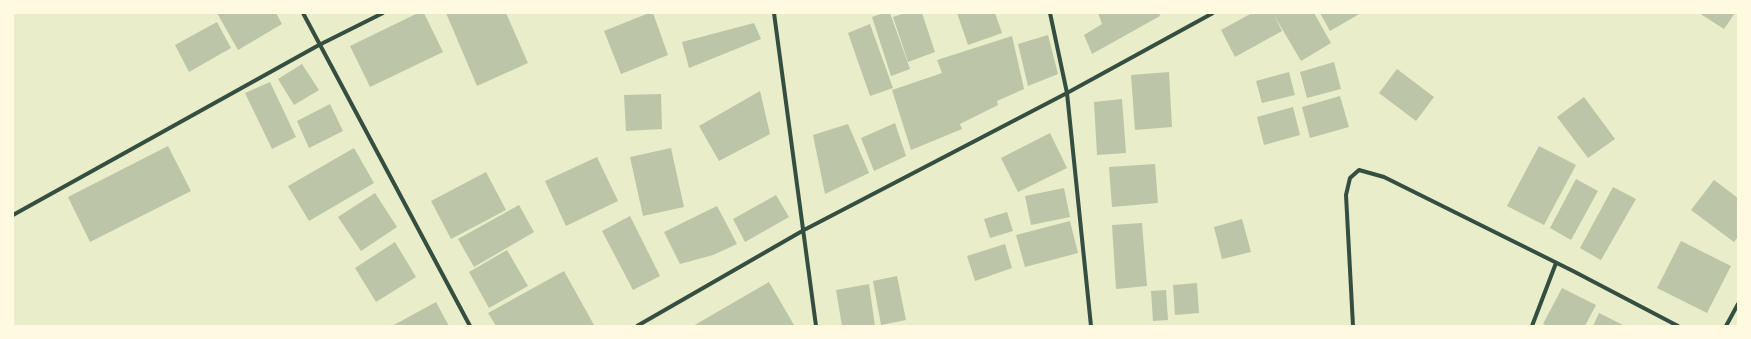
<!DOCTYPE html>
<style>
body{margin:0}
#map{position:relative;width:1751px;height:339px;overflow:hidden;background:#e9edc9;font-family:"Source Sans 3",sans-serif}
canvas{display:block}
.frame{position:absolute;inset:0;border:14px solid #fefae0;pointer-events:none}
</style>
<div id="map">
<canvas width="1751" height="339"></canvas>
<div class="frame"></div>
</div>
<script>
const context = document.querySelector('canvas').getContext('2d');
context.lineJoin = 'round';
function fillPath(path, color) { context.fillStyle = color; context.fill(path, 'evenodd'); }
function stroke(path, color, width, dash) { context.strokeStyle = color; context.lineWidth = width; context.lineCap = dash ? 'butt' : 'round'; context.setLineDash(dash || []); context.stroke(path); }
const building = new Path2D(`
 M217 13H276L282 24 238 50Z
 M418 13H424L443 52 370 87 350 46Z
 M446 13H506L528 63 477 86Z
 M649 13H653L668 55 621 74 604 31Z
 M884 13H890L910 69 891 76 872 17Z
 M905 13H922L935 52 908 62 893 17Z
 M957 13H995L1002 33 968 45Z
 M1098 13H1159L1160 16 1092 54 1084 35 1102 24Z
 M1252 13H1314L1331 43 1301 61 1274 15 1282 31 1235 57 1221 30Z
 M1320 13H1361L1330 31Z
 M1699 13H1735L1724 29Z
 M217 22 231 48 189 72 175 45Z
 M754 23 761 39 689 68 682 42Z
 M870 24 893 88 870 96 848 33Z
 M1048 35 1058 74 1028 86 1018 44Z
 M1012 36 1024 89 997 101 998 105 960 124 962 129 911 150 892 90 942 73 937 60Z
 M1334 62 1341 89 1307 98 1300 72Z
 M302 64 319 90 294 105 278 79Z
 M1397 69 1434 97 1416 121 1379 93Z
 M1169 72 1172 127 1135 130 1131 75Z
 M1289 72 1295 95 1262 103 1256 81Z
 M270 82 296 137 272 149 245 93Z
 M760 91 770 134 719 161 699 126Z
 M661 94 662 129 626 131 624 95Z
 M1340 96 1349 127 1310 138 1302 107Z
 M1584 97 1615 139 1588 158 1557 117Z
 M1122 99 1126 153 1097 155 1094 102Z
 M330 104 343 131 309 148 297 121Z
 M1293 107 1300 135 1264 145 1257 117Z
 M895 123 906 156 874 171 861 138Z
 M848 124 869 173 825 194 813 135Z
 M1050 133 1067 168 1018 192 1001 158Z
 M168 146 191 191 90 242 68 197Z
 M1539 146 1576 165 1544 225 1507 206Z
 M354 148 374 183 309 221 288 186Z
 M671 148 684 207 643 216 630 157Z
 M597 157 618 201 566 226 545 181Z
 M1155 164 1158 203 1112 207 1109 167Z
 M486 172 506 210 451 239 431 201Z
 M1576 179 1598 191 1571 240 1550 228Z
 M1714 180 1738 198V237L1734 242 1691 210Z
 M1613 187 1636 199 1601 260 1580 248Z
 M1064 188 1070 217 1031 225 1025 196Z
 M375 193 397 227 361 251 338 217Z
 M776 195 789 217 745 242 733 219Z
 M519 205 534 232 474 267 458 239Z
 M717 206 737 244 713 255 680 264 664 232Z
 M1007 212 1013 231 990 238 984 219Z
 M630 216 660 276 633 290 602 231Z
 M1242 219 1251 252 1222 259 1214 227Z
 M1070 221 1078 253 1025 267 1016 235Z
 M1142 223 1147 286 1116 289 1112 225Z
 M1681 241 1731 266 1707 313 1657 288Z
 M395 242 416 277 376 302 355 268Z
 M1005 244 1012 268 975 281 967 256Z
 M507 250 528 286 489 308 469 272Z
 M564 271 594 325 496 326 488 313Z
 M897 276 906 320 881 325 873 281Z
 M769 282 794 325 792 326H693Z
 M1197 283 1199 313 1175 315 1173 285Z
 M869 284 875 326H842L836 290Z
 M1562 288 1596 305 1585 326H1547L1543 324Z
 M1166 290 1168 320 1153 321 1151 291Z
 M436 302 449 326H392Z
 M1599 313 1625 326H1593Z`);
const minor = new Path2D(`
 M303 13 470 326
 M774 13 816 326
 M1050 13 1067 93 1091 326
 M13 215 319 45 383 13
 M637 326 804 230 1067 93 1213 13
 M1353 326 1346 195 1350 178 1359 170 1384 177 1573 271 1678 326
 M1532 326 1556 263
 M1726 326 1738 304`);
fillPath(building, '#bcc5a7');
stroke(minor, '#344e41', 4);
</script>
